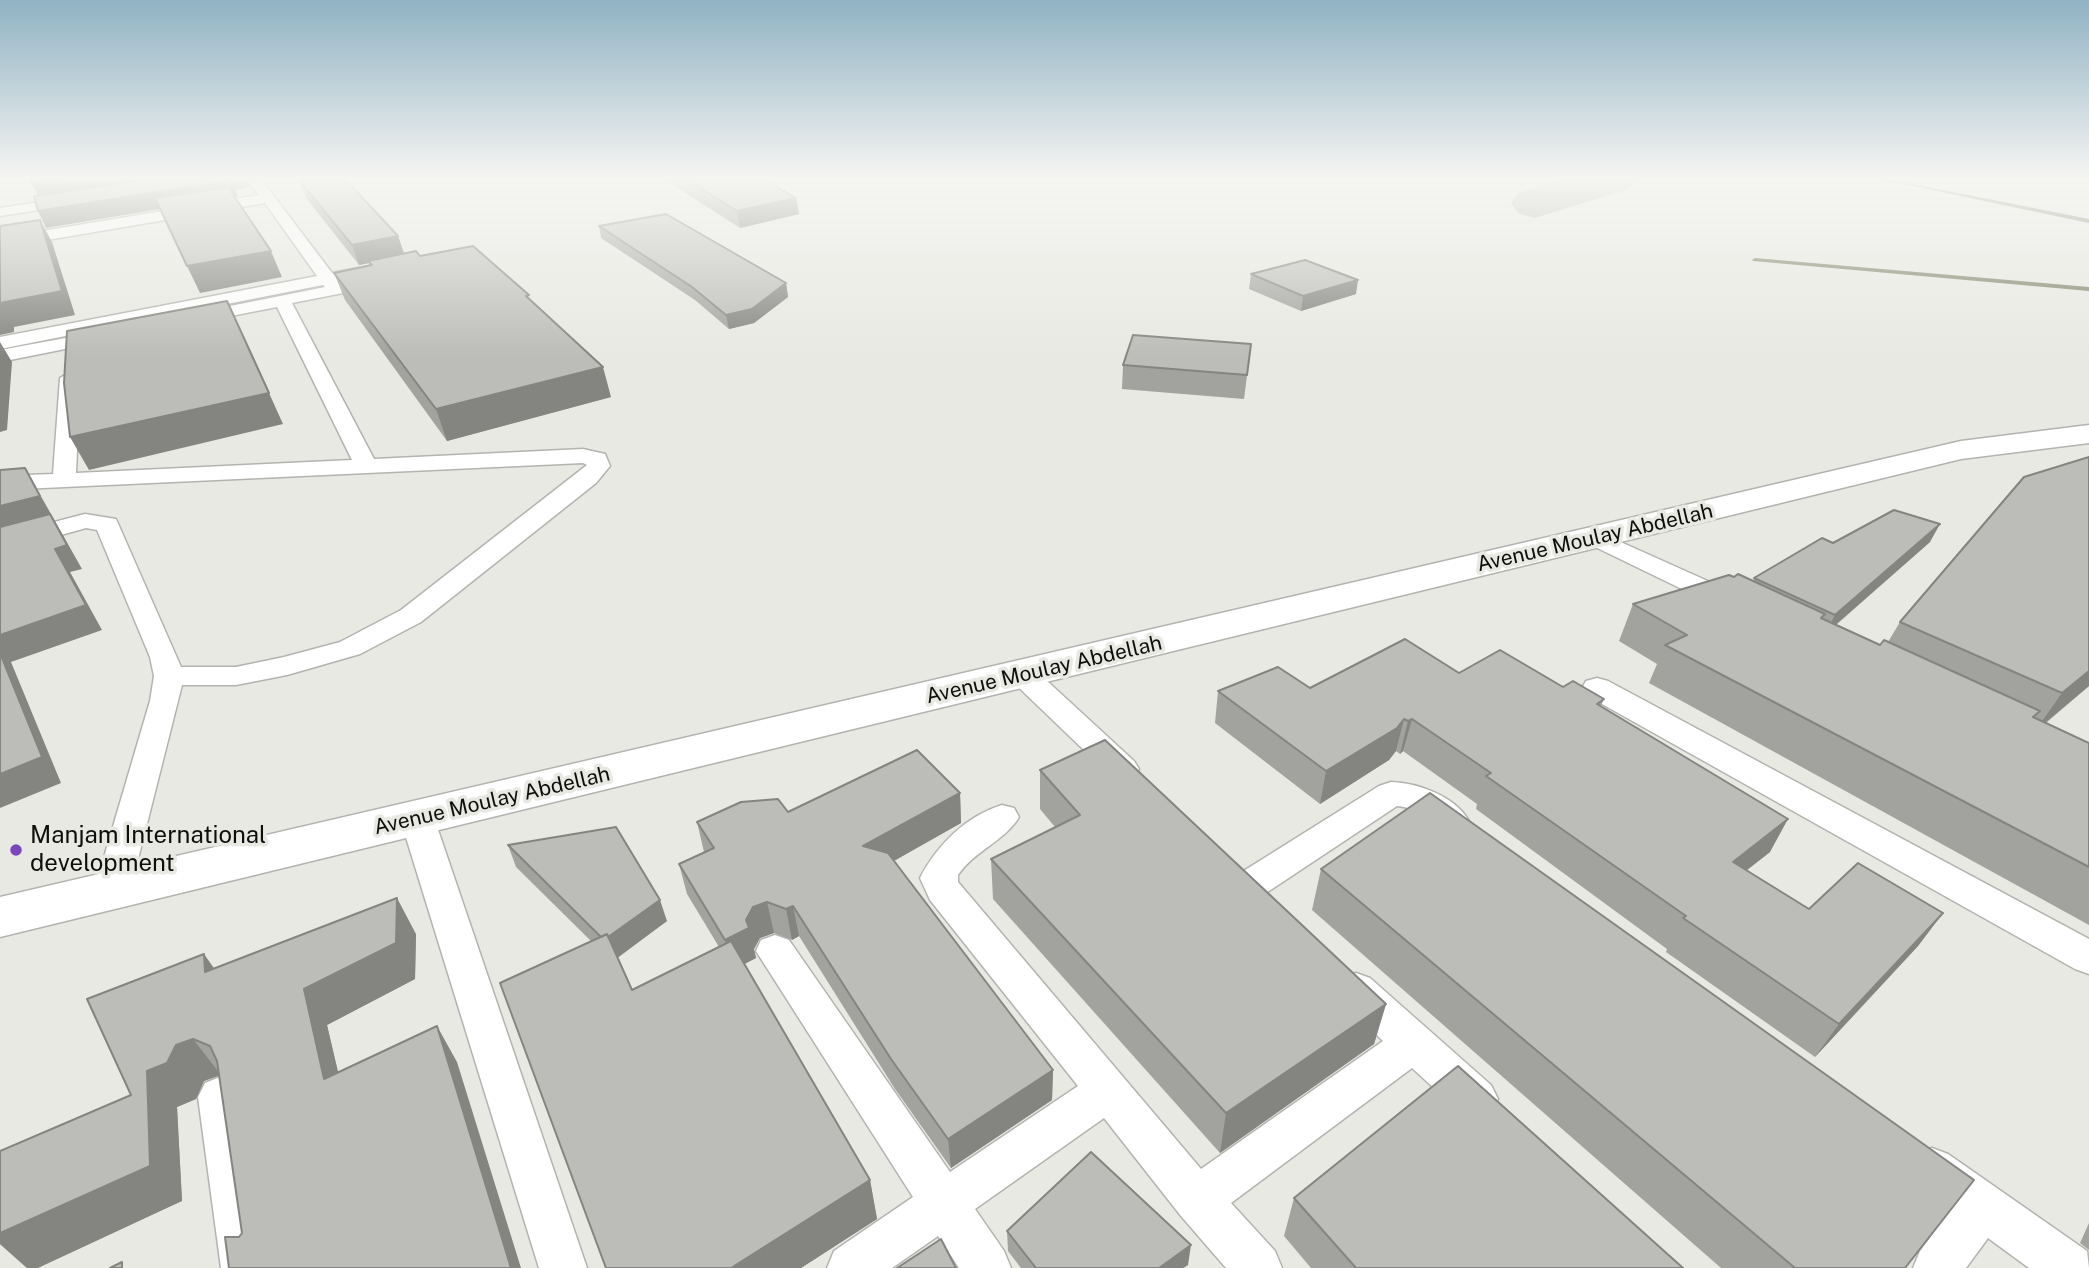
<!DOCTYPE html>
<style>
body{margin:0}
canvas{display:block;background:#e8e9e3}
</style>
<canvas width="2089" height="1268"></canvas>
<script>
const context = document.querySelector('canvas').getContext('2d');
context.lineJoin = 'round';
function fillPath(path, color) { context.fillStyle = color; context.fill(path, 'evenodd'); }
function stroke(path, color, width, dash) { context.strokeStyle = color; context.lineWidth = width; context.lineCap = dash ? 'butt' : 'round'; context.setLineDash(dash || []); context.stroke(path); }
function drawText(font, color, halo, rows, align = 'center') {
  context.font = font + ' "Public Sans",sans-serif'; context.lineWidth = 7; context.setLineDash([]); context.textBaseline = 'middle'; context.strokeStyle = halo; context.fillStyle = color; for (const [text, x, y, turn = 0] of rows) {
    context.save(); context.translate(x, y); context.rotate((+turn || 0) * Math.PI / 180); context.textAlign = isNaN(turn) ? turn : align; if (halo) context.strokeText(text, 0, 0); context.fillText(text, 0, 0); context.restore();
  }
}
const stream = new Path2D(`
 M1880 179H1888L2089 219V223Z
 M1755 258 2089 287V291L1753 261 1752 260Z`);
const taxiway = new Path2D(`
 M1564 179H1636L1629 189 1535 218 1518 213 1511 203 1518 193Z`);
const minor = new Path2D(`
 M247 179H261L332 273 374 265 382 270 380 273 338 282 378 276 386 281 384 285 292 303 374 459 583 449 605 454 610 466 596 483 421 622 360 654 287 675 236 685H182L130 891 125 901 112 905 99 901 94 891 150 701 154 676 150 657 97 530 86 528 0 552V536L85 514 116 519 181 667H236L284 657 340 642 401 610 587 465 583 463 0 490V476L53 474 60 378 70 372 80 378 76 473 352 460 277 307 195 323 186 318 195 313 325 287 323 285 0 349V337L317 276 265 203 0 248V238L259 195Z
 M73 197 80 201 78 204 0 216V208Z
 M104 331 110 332 113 336 110 340 0 362V350Z
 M1596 531 1739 595 1742 601 1739 607 1729 609 1719 607 1587 543 1584 538 1587 533Z
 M1023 666 1033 668 1134 761 1139 769 1134 777 1123 780 1112 777 1013 682 1008 675 1013 668Z
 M1597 678 1608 681 2089 939V974L2075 969 1586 695 1582 688 1586 681Z
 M1391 782C1418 783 1455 796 1469 821L1464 830C1433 839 1424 807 1397 806L1260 897 1247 901 1234 897 1229 887 1234 877 1379 786Z
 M1002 805 1014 808 1019 817C1006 840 974 851 958 875V882L1201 1169 1383 1041 1342 1002 1336 990 1342 978 1356 973 1370 978 1491 1085 1498 1099 1491 1113 1476 1119 1461 1113 1412 1068 1231 1203 1275 1251 1282 1268H1226L1181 1216 1104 1118 975 1209 1004 1251 1011 1268H959L938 1236 892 1268H827L834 1251 913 1197 756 951 761 940 775 935 789 940 950 1172 1078 1086 930 900 920 878C937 845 966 816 1002 805Z
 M417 806 429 809 434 818 587 1268H539L400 818 405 809Z
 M220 1077 235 1083 242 1097 269 1268H221L198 1097 205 1083Z
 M1932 1148 1948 1154 2087 1251 2089 1268H2029L1988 1238 1966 1268H1913L1920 1251 1950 1210 1916 1186 1909 1170 1916 1154Z`);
const primary = new Path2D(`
 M2089 425V443L1961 459 0 937V897L1961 441Z`);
const wall = new Path2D(`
 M664 179H763L796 198 799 214 740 228Z
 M299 180 398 236 404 254 420 256 530 299 611 397 447 441 345 300 334 273 370 266 369 263 359 265 306 198Z
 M599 226 786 283 788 297 754 323 729 329 695 300 601 238Z
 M1251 274 1356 294 1301 311 1249 289Z
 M1251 344 1244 399 1122 389 1123 365Z
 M1930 542 1836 625 1880 645 1888 642 1900 622 2089 686 2046 723 2089 743V925L1649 683 1657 664 1619 641 1633 604 1734 577 1753 581 1754 578 1833 543Z
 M1459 673 1563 687 1604 699 1601 706 1770 852 1747 870 1809 909 1943 913 1918 946 1815 1057 1666 952 1667 949 1476 809 1477 804 1403 751 1400 754 1396 751 1389 760 1320 804 1215 723 1218 691 1310 688Z
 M1040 770 1386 1004 1374 1044 1220 1153 993 899 991 859 1055 827 1040 809Z
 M960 793 961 823 894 861 1053 1070 1052 1100 951 1168 895 1089 799 936 792 940 774 933 760 938 754 949 756 958 744 964 870 1180 877 1219 801 1268 591 941 516 867 508 845 667 921 617 957 632 990 719 947 687 894 679 864 704 852 697 822Z
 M1321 869 1905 1268H1721L1312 910Z
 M416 934 415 979 327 1025 338 1072 457 1062 239 1237 242 1233 219 1075 204 1081 196 1099 177 1107 182 1201 27 1268 0 1244V1151L131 1095 214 969Z
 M1294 1198 1683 1268H1311L1284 1236Z
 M2089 1223V1250L2080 1243Z
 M1007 1231 1188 1265 1183 1268H1021L1008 1251Z`);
const shadedWall = new Path2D(`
 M63 179H177L40 199 31 183Z
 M229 179H246L250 187 235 190 238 196 46 228 38 211Z
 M796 198 799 214 740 228 737 211Z
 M40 220 52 242 75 315 14 327V332L0 335V303Z
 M398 236 405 256 368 261 369 263 359 265 352 245Z
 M271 251 282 277 200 293 187 266Z
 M1358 280 1356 294 1301 311 1303 296Z
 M786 283 788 297 754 323 729 329 726 315Z
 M0 342 12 362 7 430 0 432Z
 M603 367 611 397 447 441 436 409Z
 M269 393 283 424 89 470 70 437Z
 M25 468 82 569 70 572 102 630 11 662 61 783 0 808V635L55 549 0 533V506Z
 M1940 524 1930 542 1825 634 1835 615Z
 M2089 671V686L2035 731 2062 693Z
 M1404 719 1396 751 1389 760 1320 804 1326 771Z
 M1412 719 1403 751 1400 754 1408 721Z
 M960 793 961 823 867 876 863 846Z
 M1788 819 1770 852 1715 895 1733 862Z
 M397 898 416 934 415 979 327 1025 348 1115 324 1079 304 989Z
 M660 900 667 921 612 962 604 940Z
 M767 902 774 933 760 938 754 949 756 958 733 970 725 940 746 920 753 907Z
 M793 906 799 936 792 940 786 909Z
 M1943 913 1918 946 1815 1057 1839 1024Z
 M204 954 230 991 205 972Z
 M1386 1004 1374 1044 1220 1153 1226 1113Z
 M437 1026 457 1062 521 1268H511Z
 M193 1039 221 1075 204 1081 196 1099 177 1107 182 1201 38 1268H27L0 1244V1233L150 1166 147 1071 176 1045Z
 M1053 1070 1052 1100 951 1168 948 1139Z
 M870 1180 877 1219 801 1268H731Z
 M1191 1245 1188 1265 1183 1268H1159Z`);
const building = new Path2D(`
 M30 179H63L31 183Z
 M151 179H230L231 180 38 211 34 196Z
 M305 179H345L398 236 352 245 299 180Z
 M686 179H763L796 198 737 211Z
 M228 187 271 251 187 266 155 198Z
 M666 214 786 283 752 309 726 315 692 287 599 226Z
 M40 220 62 291 0 303V304V226Z
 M473 246 529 295 526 296 603 367 436 409 334 273 372 265 368 261 416 251 420 256Z
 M1305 260 1358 280 1303 296 1251 274Z
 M227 301 269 393 70 437 64 383 67 331Z
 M1133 335 1251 344 1247 375 1123 365Z
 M2089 457V671L2062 693 1900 622 2024 477Z
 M25 468 40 496 0 506V470Z
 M1894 510 1940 524 1835 615 1754 578 1822 538 1833 543Z
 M50 514 67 545 55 549 86 605 0 635V527Z
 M1738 574 1825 614 1821 618 1880 645 1884 640 2040 711 2033 717 2089 743V867L1665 645 1687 635 1633 604 1729 575 1734 577Z
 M1405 639 1459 673 1500 650 1563 687 1573 681 1604 699 1597 704 1788 819 1733 862 1809 909 1858 863 1943 913 1839 1024 1683 918 1686 916 1486 776 1491 773 1412 719 1408 721 1404 719 1397 728 1326 771 1218 691 1278 667 1310 688Z
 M0 653 42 757 0 774Z
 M1105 740 1386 1004 1226 1113 991 859 1080 815 1040 770Z
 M917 750 960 793 863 846 888 853 1053 1070 948 1139 891 1059 793 906 786 909 767 902 753 907 746 920 749 928 725 940 679 864 714 848 697 822 741 802 778 799 788 812Z
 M1430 793 1974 1180 1905 1268H1795L1321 869Z
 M616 827 660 900 608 937 607 934 601 937 508 845Z
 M397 898 396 943 304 989 324 1079 437 1026 511 1268H229L225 1237H239L242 1233 217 1061 210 1046 193 1039 176 1045 167 1063 147 1071 150 1166 0 1233V1151L131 1095 87 999 204 954 205 972Z
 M607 934 632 990 731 941 870 1180 731 1268H606L500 983Z
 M1458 1066 1683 1268H1356L1294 1198Z
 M1091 1152 1191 1245 1159 1268H1036L1007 1231Z
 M941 1239 956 1268H897Z
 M122 1262V1268H110Z`);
const markers = [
 [16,850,7,"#7b46bd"]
];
const streetNames = [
 ["Avenue Moulay Abdellah",1595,538,-13],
 ["Avenue Moulay Abdellah",1044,670,-13],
 ["Avenue Moulay Abdellah",492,801,-13]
];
const nearPoinames = [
 ["Manjam International",30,836],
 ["development",30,864]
];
fillPath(stream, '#7d8066');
fillPath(taxiway, '#b4b6b0');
stroke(minor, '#b3b4af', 3);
stroke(primary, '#b3b4af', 3);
fillPath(minor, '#fff');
fillPath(primary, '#fff');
fillPath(wall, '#a2a39e');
fillPath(shadedWall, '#848481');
fillPath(building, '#bcbdb8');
stroke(building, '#848481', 2);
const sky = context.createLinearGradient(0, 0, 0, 356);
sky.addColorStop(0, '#90b2c3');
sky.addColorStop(0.5, '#f5f5f2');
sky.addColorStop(1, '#f5f5f200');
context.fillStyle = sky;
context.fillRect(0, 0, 2089, 356);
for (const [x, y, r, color] of markers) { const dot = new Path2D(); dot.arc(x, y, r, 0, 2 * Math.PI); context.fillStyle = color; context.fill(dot); stroke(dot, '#e8e9e3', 2.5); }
drawText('21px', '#0e0f0d', '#e8e9e3', streetNames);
drawText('24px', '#0e0f0d', '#e8e9e3', nearPoinames, 'left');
</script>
